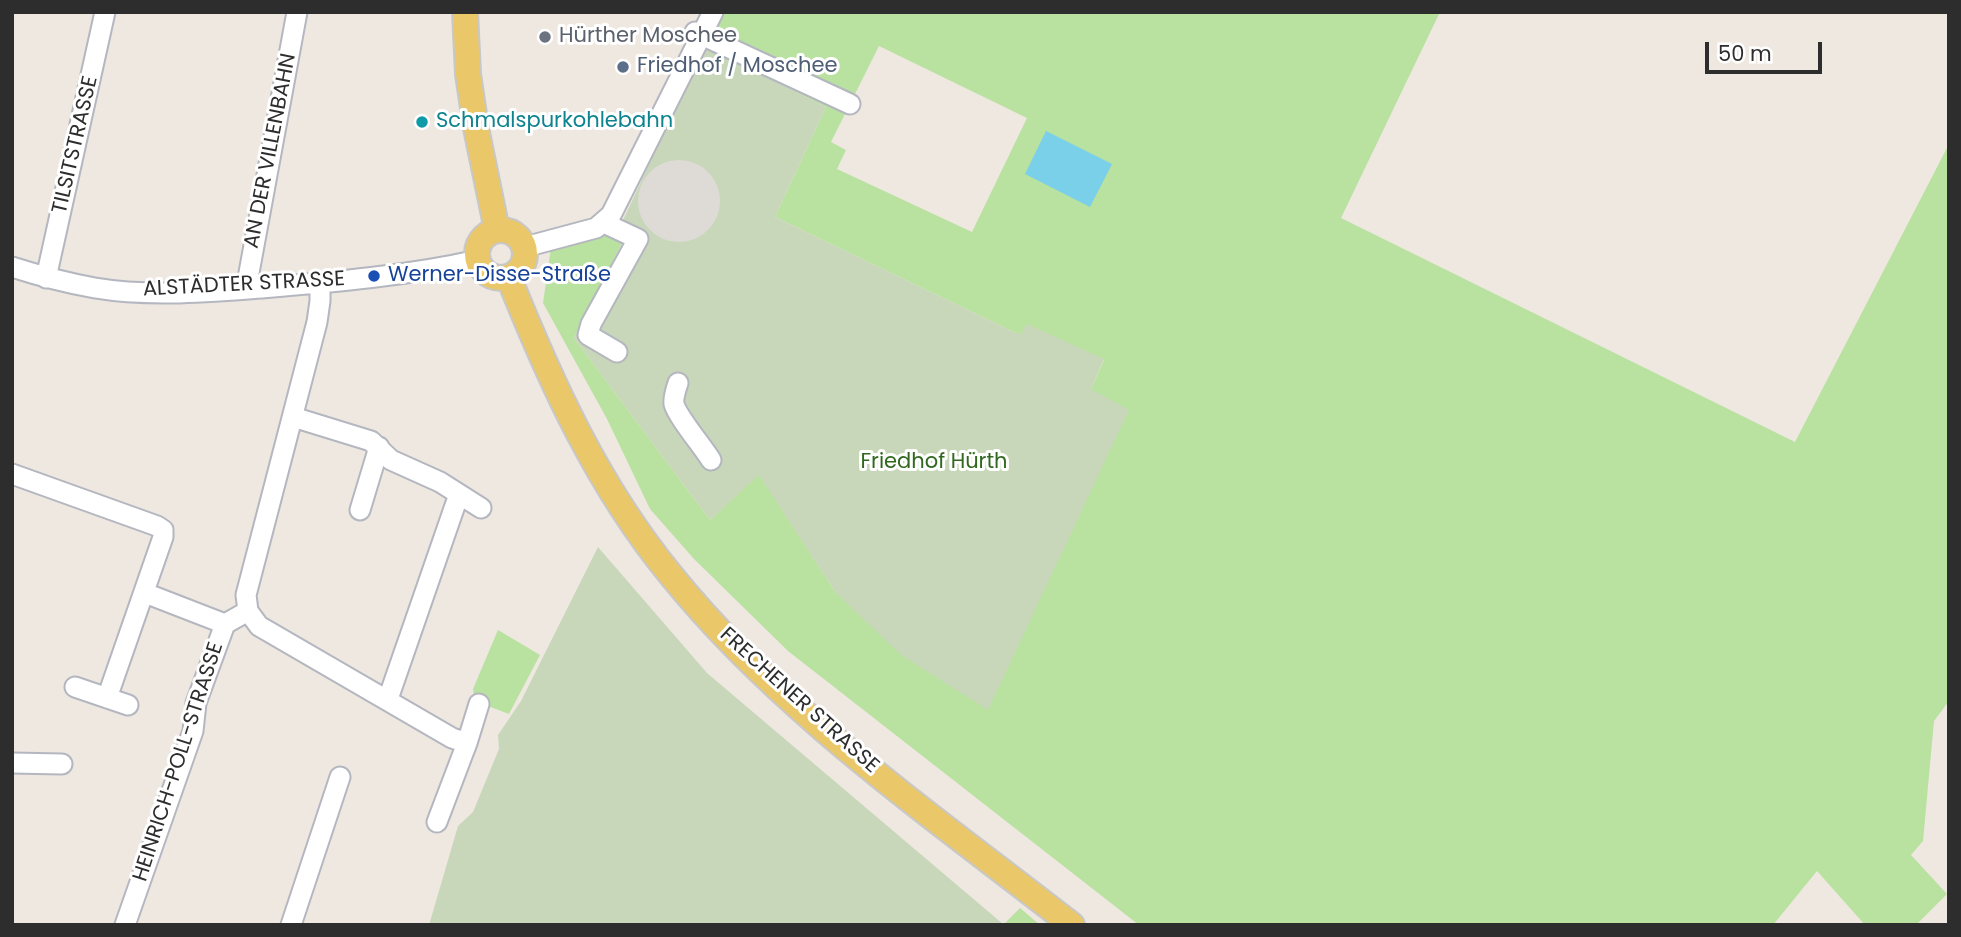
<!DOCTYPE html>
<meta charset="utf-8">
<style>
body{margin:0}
#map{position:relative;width:1961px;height:937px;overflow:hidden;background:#eee8e1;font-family:Poppins,sans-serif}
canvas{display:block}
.frame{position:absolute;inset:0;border:14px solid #2d2d2d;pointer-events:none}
.scale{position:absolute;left:1705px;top:42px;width:117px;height:32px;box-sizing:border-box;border:4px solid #2d2d2d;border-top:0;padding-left:9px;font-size:21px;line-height:24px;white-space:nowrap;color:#2d2d2d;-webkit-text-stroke:5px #fff;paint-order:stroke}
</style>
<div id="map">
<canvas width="1961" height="937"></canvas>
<div class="frame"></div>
<div class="scale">50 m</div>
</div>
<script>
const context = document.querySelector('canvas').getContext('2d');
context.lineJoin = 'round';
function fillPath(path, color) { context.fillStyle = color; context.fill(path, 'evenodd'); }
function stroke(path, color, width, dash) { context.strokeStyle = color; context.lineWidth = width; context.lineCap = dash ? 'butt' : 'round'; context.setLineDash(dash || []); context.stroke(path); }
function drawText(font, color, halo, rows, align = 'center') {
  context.font = font + ' Poppins,sans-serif'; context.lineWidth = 6; context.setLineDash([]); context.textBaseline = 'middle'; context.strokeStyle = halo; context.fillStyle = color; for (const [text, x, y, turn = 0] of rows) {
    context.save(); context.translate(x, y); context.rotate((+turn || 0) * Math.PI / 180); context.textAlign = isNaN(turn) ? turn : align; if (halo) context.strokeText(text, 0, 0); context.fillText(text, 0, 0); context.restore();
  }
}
const green = new Path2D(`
 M722 12H1440L1341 218 1795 442 1949 144V701L1934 721 1923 841 1911 855 1947 894 1916 925H1865L1817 871 1773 925H1139L788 651 694 559 650 509 607 419 543 303 551 247 607 231 624 239 574 338 710 520 759 474 836 593 1091 389 1104 360 1020 335 775 217 826 107 705 46ZM879 46 1027 118 972 232 837 169 846 150 831 142Z
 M498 630 540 655 509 714 475 701 473 689Z
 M1020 908 1040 925H1003Z`);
const cemetery = new Path2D(`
 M705 46 826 107 775 217 1020 335 1027 324 1104 359 1091 389 1129 410 988 710 901 655 836 593 759 475 710 520 574 338 624 240 615 237Z
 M598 547 707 673 1003 924 429 925 458 826 473 812 499 749 498 735 521 701Z`);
const plaza = new Path2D(`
 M638 201a41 41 0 1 1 82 0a41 41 0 1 1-82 0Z`);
const water = new Path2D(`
 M1046 131 1112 164 1090 207 1025 174Z`);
const minor = new Path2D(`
 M695 32 850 104
 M604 223 638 239 591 324 588 335 617 352
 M525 247 596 228 611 215 713 12
 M12 267C40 276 67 283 95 288 149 297 206 292 261 288 333 282 407 276 478 260
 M46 278 105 12
 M320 283V301L317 322 246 595 248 611 259 626 452 738 467 743
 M246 289 297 12
 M678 383C676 389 673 398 674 404 677 416 703 447 711 460
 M293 417 371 441 391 460 440 482 481 508
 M12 474 157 526 163 530V537L107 698
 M360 510 379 447
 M145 593 225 624
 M75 687 128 705
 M388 699 459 494
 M12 763 62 764
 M437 822 467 743 479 704
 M125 925 193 731 196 703 225 624 248 611
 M291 925 340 777`);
const major = new Path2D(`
 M465 12 468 74 476 128 497 230
 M477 254a24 24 0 1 1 48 0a24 24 0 1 1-48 0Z
 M509 278C551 383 598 486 670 574 780 711 934 817 1072 925`);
const markers = [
 [545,37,7,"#6b7280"],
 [623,67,7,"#5c6f8a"],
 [422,122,7,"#0f9aa8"],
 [374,276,7,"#1a4fb4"]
];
const worshipNames = [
 ["Hürther Moschee",559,37]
];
const serviceNames = [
 ["Friedhof / Moschee",637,67]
];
const cultureNames = [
 ["Schmalspurkohlebahn",436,122]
];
const streetNames = [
 ["TILSITSTRASSE",76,145,-77],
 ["AN DER VILLENBAHN",271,151,-79],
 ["ALSTÄDTER STRASSE",244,285,-3],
 ["FRECHENER STRASSE",799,701,42],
 ["HEINRICH-POLL-STRASSE",179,762,-72]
];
const transitNames = [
 ["Werner-Disse-Straße",388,276]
];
const parkNames = [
 ["Friedhof Hürth",934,463]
];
fillPath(green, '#b9e1a0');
fillPath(cemetery, '#c8d7b9');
fillPath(plaza, '#dedbd7');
fillPath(water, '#7ad0e9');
stroke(minor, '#b4b7bf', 23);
stroke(major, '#c8c8c8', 28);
stroke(minor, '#fff', 19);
stroke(major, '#eac769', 24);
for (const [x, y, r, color] of markers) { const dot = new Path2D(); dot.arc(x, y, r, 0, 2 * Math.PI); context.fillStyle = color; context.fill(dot); stroke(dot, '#fff', 2.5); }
drawText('21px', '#5b616d', '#fff', worshipNames, 'left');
drawText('21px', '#4e5e75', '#fff', serviceNames, 'left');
drawText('21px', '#0d838f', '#fff', cultureNames, 'left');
drawText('21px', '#2d2d2d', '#fff', streetNames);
drawText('21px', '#164399', '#fff', transitNames, 'left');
drawText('21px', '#31681f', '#fff', parkNames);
</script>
